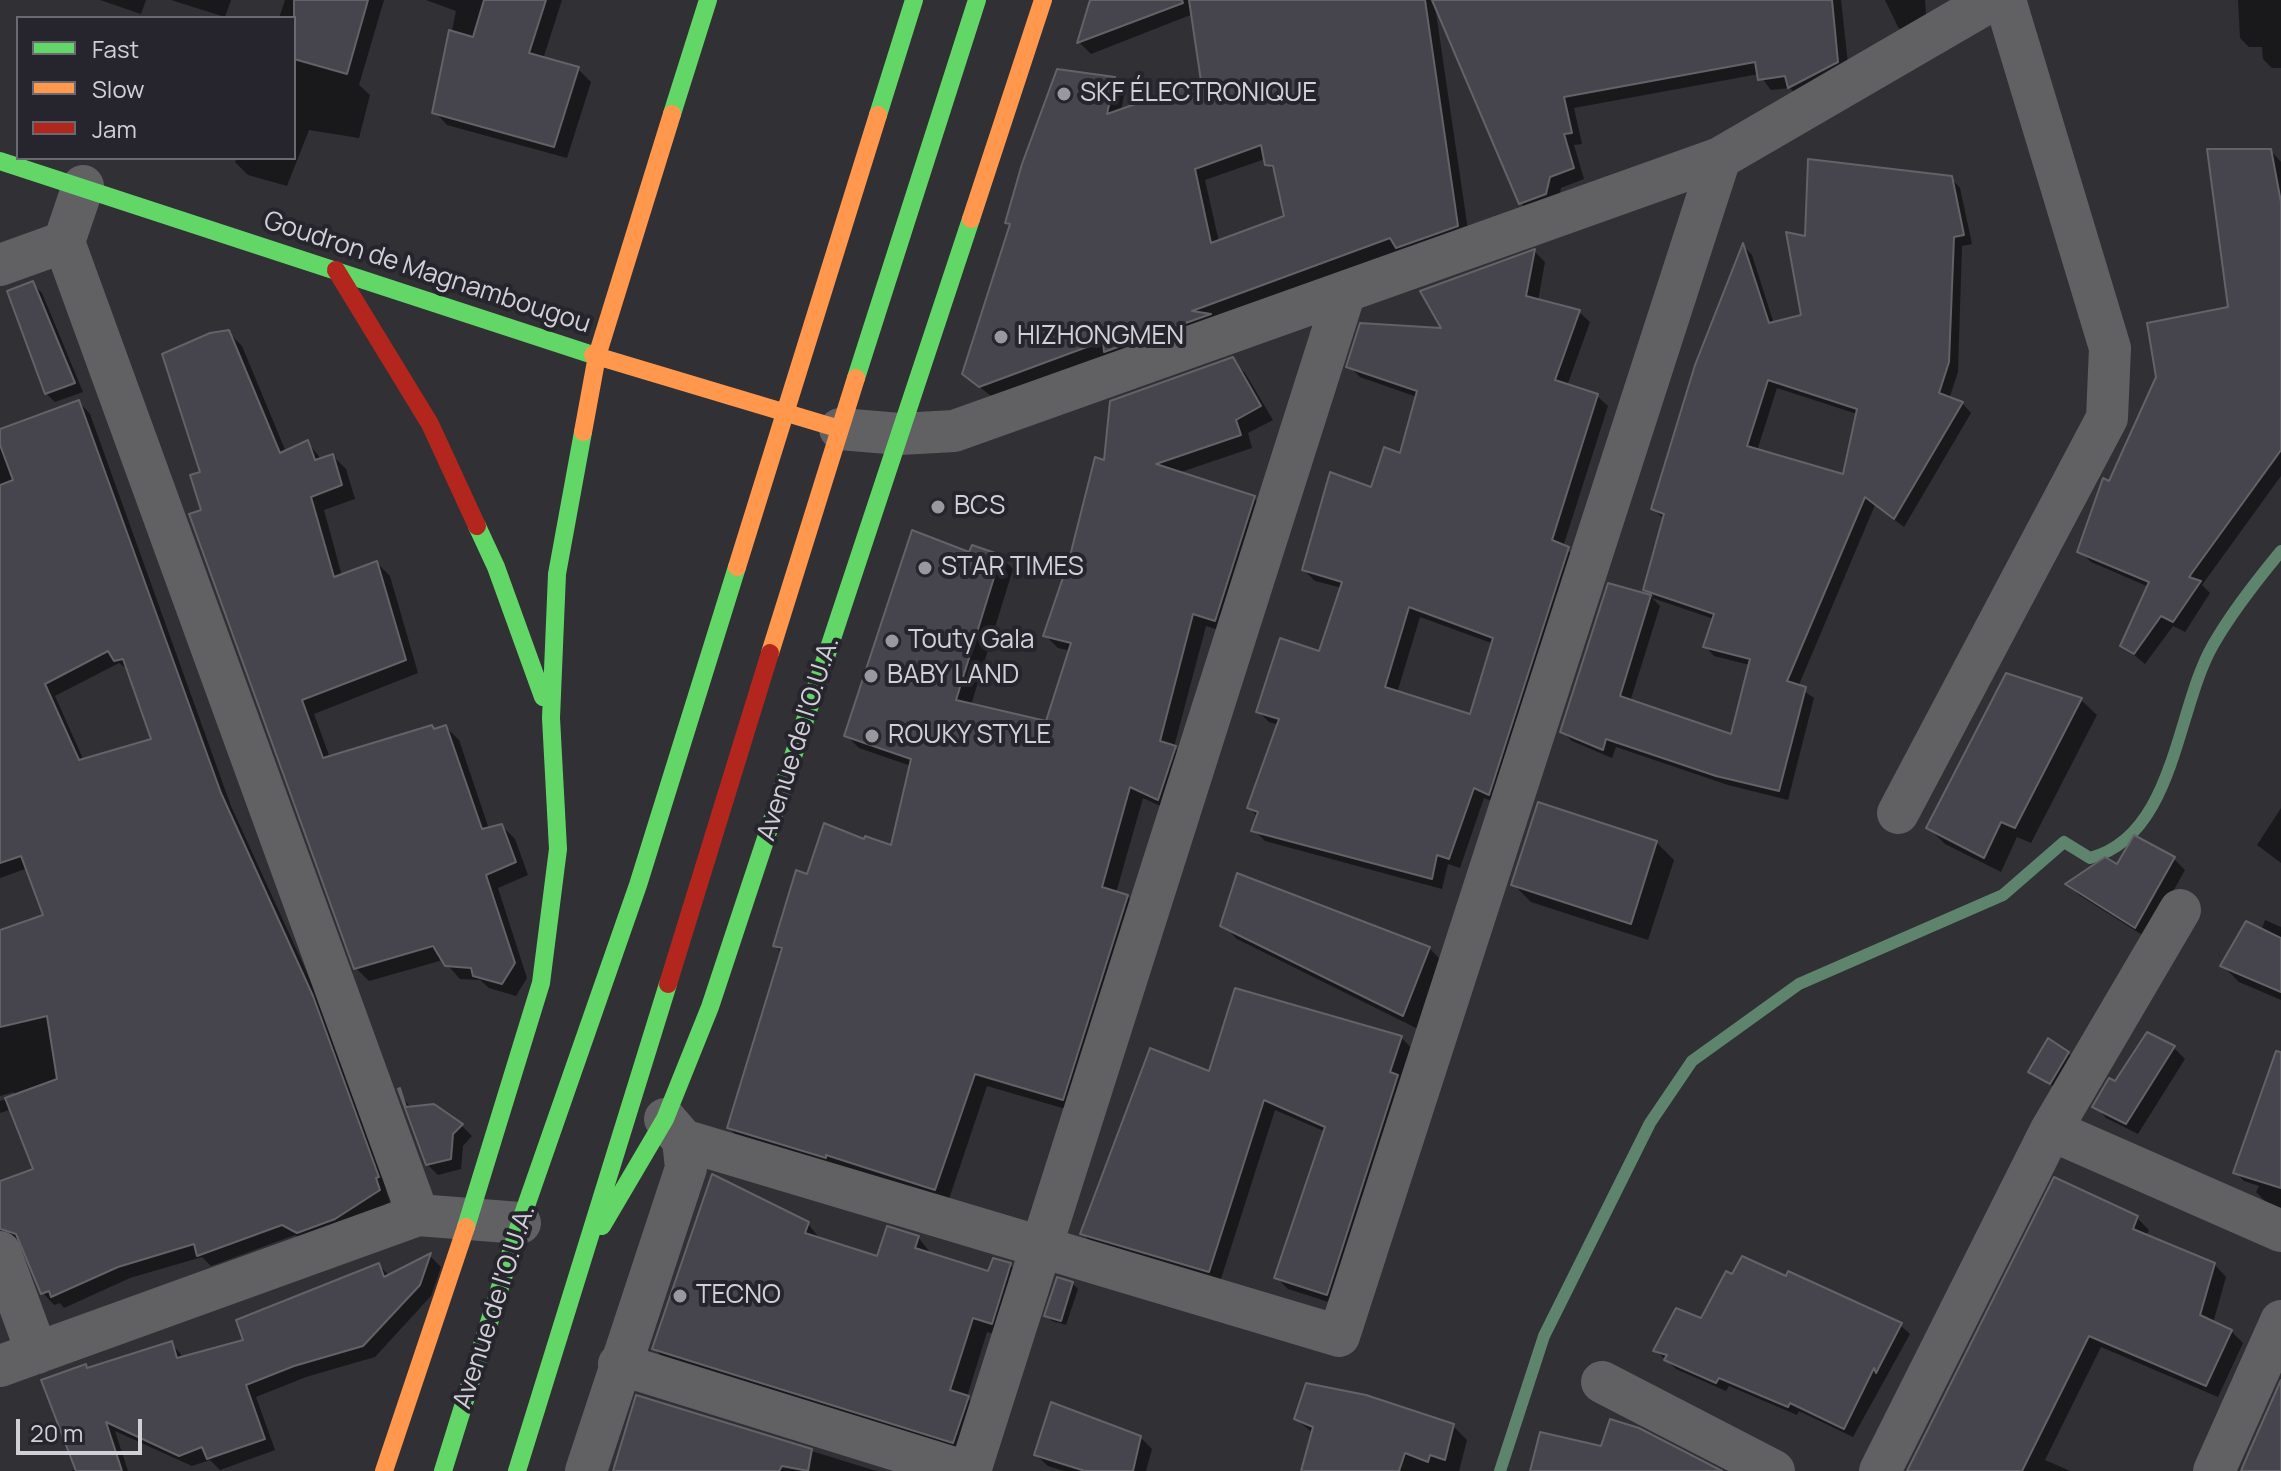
<!DOCTYPE html>
<meta charset="utf-8">
<style>
body{margin:0}
#map{position:relative;width:2281px;height:1471px;overflow:hidden;background:#303035;font-family:Manrope,sans-serif}
canvas{display:block}
.legend{position:absolute;left:16px;top:16px;width:280px;height:144px;box-sizing:border-box;background:#26252d;border:2px solid #6a6971;margin:0;padding:10px 14px;list-style:none;font-size:24px;color:#d1d0d6}
.legend li{display:flex;align-items:center;gap:16px;height:40px}
.legend b{width:40px;border:2px solid #6a6971}
.scale{position:absolute;left:16px;top:1419px;width:126px;height:36px;box-sizing:border-box;border:4px solid #d1d0d6;border-top:0;padding-left:10px;font-size:24px;line-height:28px;white-space:nowrap;color:#d1d0d6;-webkit-text-stroke:6px #26252d;paint-order:stroke}
</style>
<div id="map">
<canvas width="2281" height="1471"></canvas>
<ul class="legend">
<li><b style="height:10px;background:#63d668"></b>Fast</li>
<li><b style="height:10px;background:#ff974d"></b>Slow</li>
<li><b style="height:10px;background:#b3261e"></b>Jam</li>
</ul>
<div class="scale">20 m</div>
</div>
<script>
const context = document.querySelector('canvas').getContext('2d');
context.lineJoin = 'round';
function fillPath(path, color) { context.fillStyle = color; context.fill(path, 'evenodd'); }
function stroke(path, color, width, dash) { context.strokeStyle = color; context.lineWidth = width; context.lineCap = dash ? 'butt' : 'round'; context.setLineDash(dash || []); context.stroke(path); }
function drawText(font, color, halo, rows, align = 'center') {
  context.font = font + ' Manrope,sans-serif'; context.lineWidth = 8; context.setLineDash([]); context.textBaseline = 'middle'; context.strokeStyle = halo; context.fillStyle = color; for (const [text, x, y, turn = 0] of rows) {
    context.save(); context.translate(x, y); context.rotate((+turn || 0) * Math.PI / 180); context.textAlign = isNaN(turn) ? turn : align; if (halo) context.strokeText(text, 0, 0); context.fillText(text, 0, 0); context.restore();
  }
}
const shadow = new Path2D(`
 M100 0H146L141 14Z
 M171 0H231L225 17Z
 M285 0H384L359 85 370 95 359 138 309 130 287 186 248 175 235 162 237 158H294V18H279Z
 M426 0H562L543 59 578 69 591 82 567 158 447 125 435 112 456 11Z
 M1092 0H1841L1849 73 1801 99 1790 88 1771 90 1759 74 1574 108 1582 144 1574 145 1584 179 1561 188 1557 206 1532 215 1521 203 1435 6 1469 237 992 397 964 374 1011 226 1007 222 1114 78 1125 90 1121 111 1203 82 1193 14 1091 54 1080 43ZM1265 159 1277 175 1287 217 1219 242 1205 180Z
 M1885 0H1925L1927 28 1909 38 1898 27Z
 M2238 0H2281V68H2272L2263 59 2262 47H2249L2240 38Z
 M2271 151 2281 162V476L2202 585 2210 593 2185 632 2173 626 2145 664 2122 645 2149 587 2091 562 2080 551 2110 484 2230 309Z
 M1951 178 1960 188 1972 244 1962 246 1958 372 1949 399 1962 403 1971 413 1904 527 1875 505 1798 687 1814 698 1788 800 1728 785 1616 747 1612 758 1572 741 1562 731 1609 585 1654 597 1646 589 1663 518 1653 509 1744 247 1752 255 1774 324 1803 316 1806 238ZM1777 388 1857 414 1844 476 1757 451ZM1652 598 1714 619 1705 646 1714 656 1750 665 1732 737 1630 702 1660 606Z
 M1535 252 1545 262 1538 301 1579 312 1590 322 1567 386 1597 396 1608 406 1563 547 1579 560 1500 804 1484 798 1460 868 1448 864 1442 889 1265 841 1254 830 1258 817 1249 808 1279 725 1269 722 1258 711 1320 653 1342 588 1315 581 1304 570 1402 455 1417 397 1360 377 1349 366 1444 330 1423 292ZM1420 617 1494 644 1472 717 1397 693Z
 M33 284 42 293 83 392 55 402 46 393Z
 M228 332 242 346 286 452 308 443 322 460 333 456 346 469 355 499 324 510 342 576 377 563 390 576 418 673 314 714 330 758 446 727 459 740 489 829 502 826 515 839 528 875 498 888 527 978 516 996 489 988 480 980 460 979 443 960 369 981 356 968 203 473Z
 M1232 360 1245 373 1273 420 1248 433 1252 448 1178 473 1254 498 1267 511 1228 633 1206 626 1174 747 1187 760 1171 811 1143 798 1116 893 1127 896 1140 909 1076 1112 987 1086 948 1202 742 1141 729 1128 782 953 775 946 808 876 865 842 892 847 911 766 859 748 846 735 970 554 1000 556 1013 569 971 705 1048 724 1071 651 1058 648 1045 635 1106 463Z
 M79 402 90 414 231 806 324 1010 389 1189 386 1190 390 1202 347 1230 310 1244 295 1235 211 1266 202 1257 130 1278 64 1308 60 1303 54 1305 43 1293 21 1241 0 1243V1183L36 1170 12 1109 0 1113V1101L15 1096 14 1092 0 1096V932L46 917 28 868 0 878V431ZM119 663 130 671 153 740 84 761 55 696Z
 M2081 700 2097 715 2031 843 2017 837 2001 872 1945 844 1929 828Z
 M2281 808V863L2257 845Z
 M1656 842 1674 860 1648 940 1531 902 1514 885Z
 M2174 859 2185 870 2147 938 2079 895 2068 884 2118 867Z
 M2265 920 2281 927V1000L2239 982 2223 966 2261 931Z
 M1223 925 1429 948 1443 962 1418 1029 1237 939Z
 M2148 1034 2174 1048 2185 1059 2138 1134 2106 1118 2095 1106 2116 1084Z
 M1401 1037 1412 1049 1338 1305 1288 1289 1277 1278 1326 1132 1275 1110 1220 1282 1093 1244 1082 1233 1210 1073Z
 M2068 1053 2073 1058 2056 1088 2030 1072Z
 M403 1097 411 1109 461 1125 472 1136 463 1146 461 1169 438 1175 427 1164Z
 M2281 1115V1208L2265 1201 2256 1192 2259 1186 2244 1181 2235 1172Z
 M2137 1218 2149 1230 2146 1236 2214 1264 2226 1277 2213 1323 2231 1331 2243 1343 2218 1397 2101 1347 2045 1460 2070 1471H1913Z
 M808 1224 822 1241 878 1259 918 1237 932 1255 990 1274 1010 1265 1025 1280 1006 1337 987 1332 967 1397 982 1413 968 1456 668 1363 654 1348Z
 M430 1256 441 1267 431 1296 375 1357 306 1377 256 1397 275 1450 220 1470 210 1460 192 1466 115 1431 128 1471H71L77 1469 85 1366 89 1370 171 1343 184 1358 246 1341 378 1265 390 1276Z
 M1733 1277 1787 1279 1900 1325 1910 1334 1853 1437 1799 1411 1797 1415 1729 1386 1726 1391 1676 1369 1655 1350 1702 1321Z
 M1072 1283 1078 1289 1066 1325 1052 1321 1047 1315Z
 M638 1397 876 1471H615Z
 M1296 1419 1453 1426 1467 1440 1459 1471H1303L1314 1434Z
 M1140 1437 1152 1449 1146 1471H1064L1048 1466 1036 1455Z`);
const stream = new Path2D(`
 M1500 1471 1544 1336 1650 1123 1692 1061 1799 984 2003 895 2064 842 2090 858C2175 836 2176 709 2213 645 2231 613 2257 580 2281 551`);
const building = new Path2D(`
 M294 0H368L347 74 294 59Z
 M484 0H546L529 53 579 67 554 147 432 113 449 30 473 37Z
 M1090 0H1182L1183 3 1077 43Z
 M1189 0H1425L1458 226 1396 248 1390 238 1192 311 1211 314 1104 352 1103 341 979 387 962 374 1010 224 1005 223 1022 164 1057 69 1115 77 1107 114 1201 81ZM1261 145 1265 165 1273 166 1284 216 1211 243 1195 169Z
 M1432 0H1832L1838 62 1788 88 1785 76 1758 80 1755 62 1564 97 1572 133 1564 134 1574 168 1550 177 1546 194 1519 204Z
 M2207 149H2271L2281 202V450L2189 577 2201 581 2173 622 2161 616 2134 654 2120 646 2149 582 2077 552 2103 478 2109 481 2156 377 2147 323 2228 307Z
 M1808 159 1952 176 1964 235 1954 237 1949 362 1939 393 1963 402 1894 519 1865 497 1787 681 1806 687 1779 791 1716 776 1606 739 1603 750 1560 732 1608 583 1651 595 1620 696 1731 734 1750 659 1703 647 1714 614 1643 590 1664 514 1651 509 1695 365 1743 243 1769 323 1801 315 1786 232 1805 236ZM1768 380 1857 409 1843 474 1747 446Z
 M1535 249 1526 296 1580 310 1555 380 1598 394 1552 540 1569 547 1489 795 1474 788 1449 859 1437 855 1432 879 1251 831 1258 812 1247 808 1279 719 1256 712 1280 638 1319 651 1342 582 1302 570 1330 472 1371 487 1384 447 1400 453 1417 391 1346 367 1360 323 1441 328 1420 291ZM1409 607 1493 638 1470 714 1385 687Z
 M33 281 75 383 45 394 7 291Z
 M229 330 280 453 308 440 315 460 333 454 342 485 311 497 334 577 377 561 406 660 302 700 323 758 432 725 434 729 446 725 482 829 502 824 516 862 486 875 515 963 502 984 473 976 471 968 445 966 433 946 354 969 189 514 201 510 190 475 200 472 162 354 210 333Z
 M1233 357 1261 406 1236 420 1241 435 1156 464 1255 496 1215 621 1193 614 1160 741 1176 746 1158 800 1130 787 1102 887 1128 895 1063 1100 975 1074 935 1190 826 1155V1158L727 1128 782 948 773 946 796 870 807 874 824 823 864 839 865 836 891 845 911 759 844 736 912 530 969 552 972 545 1001 555 956 700 1046 721 1071 643 1043 636 1069 560 1095 457 1104 460 1110 401Z
 M79 400 221 793 313 996 379 1177 376 1178 380 1190 335 1219 297 1233 282 1225 197 1256 194 1244 118 1267 51 1297 49 1291 41 1294 16 1234 0 1229V1181L33 1169 5 1098 57 1079 47 1016 0 1027V930L43 915 21 856 0 863V485L13 480 0 445V429ZM108 651 114 661 123 659 151 739 79 760 45 684Z
 M2006 673 2082 698 2015 828 2001 822 1984 858 1926 828Z
 M1538 802 1657 841 1631 924 1511 885Z
 M2134 835 2175 857 2135 928 2065 884 2105 857 2117 864Z
 M1237 873 1430 947 1403 1016 1220 926Z
 M2246 921 2281 938V992L2220 966Z
 M1235 988 1402 1036 1390 1072 1398 1075 1327 1295 1274 1278 1325 1127 1264 1100 1209 1272 1080 1234 1150 1048 1209 1071Z
 M2147 1032 2175 1046 2126 1124 2092 1107 2109 1078 2115 1081Z
 M2048 1038 2069 1052 2050 1084 2028 1072Z
 M2276 1051 2281 1052V1188L2233 1173Z
 M400 1088 406 1107 434 1104 463 1124 453 1134 451 1159 426 1165 398 1089Z
 M712 1174 809 1222 805 1233 877 1256 887 1226 919 1236 915 1248 988 1271 993 1258 1011 1263 992 1324 973 1318 950 1390 969 1396 953 1443 652 1349Z
 M2054 1177 2138 1216 2133 1229 2215 1263 2200 1315 2232 1330 2206 1386 2089 1336 2022 1471H1907Z
 M431 1253 420 1285 363 1346 294 1366 246 1385 265 1439 207 1459 202 1447 179 1456 106 1422 122 1471H76L41 1380 86 1364 87 1368 172 1341 177 1358 243 1340 236 1320 379 1263 384 1277Z
 M1742 1256 1786 1276 1788 1271 1902 1323 1876 1373 1874 1368 1844 1429 1790 1403 1788 1407 1719 1378 1716 1383 1664 1360 1667 1355 1653 1351 1676 1308 1701 1318 1726 1271 1732 1274Z
 M1057 1277 1073 1282 1061 1321 1044 1316Z
 M2281 1380V1471H2241L2249 1452Z
 M1306 1383 1366 1395 1454 1424 1445 1460 1430 1455 1428 1462 1405 1453 1399 1471H1301L1313 1427 1294 1419Z
 M636 1395 812 1449 808 1471 782 1466 779 1471H613Z
 M1051 1402 1141 1436 1133 1471H1085L1034 1455Z
 M1610 1419 1639 1428 1722 1471H1530L1540 1432 1601 1446Z`);
const street = new Path2D(`
 M83 186 64 242 418 1215
 M0 265 64 242
 M840 429 900 434 954 431 1720 158 1992 0
 M1898 813 2107 418 2110 348 2005 0
 M2051 1130 2281 1231
 M683 1140 1339 1336 1720 158
 M0 1252 37 1353
 M619 1364 964 1471
 M0 1366 418 1215 520 1223
 M1602 1382 1774 1471
 M586 1471 686 1168 683 1140 665 1119
 M970 1471 1345 292
 M1880 1471 2051 1130 2180 910
 M2214 1471 2281 1321`);
const fast = new Path2D(`
 M672 114 708 0
 M878 115 914 0
 M0 161 593 355
 M856 378 977 0
 M477 526 496 567 543 697
 M602 1226 665 1119 710 1007 971 219
 M466 1227 541 983 558 849 551 718 557 574 583 432
 M443 1471 520 1223 638 885 737 567
 M517 1471 668 984`);
const slow = new Path2D(`
 M971 219 1043 0
 M593 355 840 429
 M583 432 597 356 672 114
 M737 567 878 115
 M770 653 856 378
 M384 1471 466 1227`);
const jam = new Path2D(`
 M336 270 430 424 477 526
 M668 984 770 653`);
const markers = [
 [1064,94,8,"#99989e"],
 [1001,337,8,"#99989e"],
 [938,507,8,"#99989e"],
 [925,568,8,"#99989e"],
 [892,641,8,"#99989e"],
 [871,676,8,"#99989e"],
 [872,736,8,"#99989e"],
 [680,1296,8,"#99989e"]
];
const poiNames = [
 ["SKF ÉLECTRONIQUE",1080,94],
 ["HIZHONGMEN",1017,337],
 ["BCS",954,507],
 ["STAR TIMES",941,568],
 ["Touty Gala",908,641],
 ["BABY LAND",887,676],
 ["ROUKY STYLE",888,736],
 ["TECNO",696,1296]
];
const streetNames = [
 ["Goudron de Magnambougou",427,273,18],
 ["Avenue de l'O.U.A.",799,739,-72],
 ["Avenue de l'O.U.A.",495,1307,-72]
];
fillPath(shadow, '#0007');
stroke(stream, '#5f846d', 12);
fillPath(building, '#46454e');
stroke(building, '#636266', 2);
stroke(street, '#616163', 42);
stroke(fast, '#63d668', 18);
stroke(slow, '#ff974d', 18);
stroke(jam, '#b3261e', 18);
for (const [x, y, r, color] of markers) { const dot = new Path2D(); dot.arc(x, y, r, 0, 2 * Math.PI); context.fillStyle = color; context.fill(dot); stroke(dot, '#26252d', 3); }
drawText('26px', '#d1d0d6', '#26252d', poiNames, 'left');
drawText('26px', '#d1d0d6', '#26252d', streetNames);
</script>
